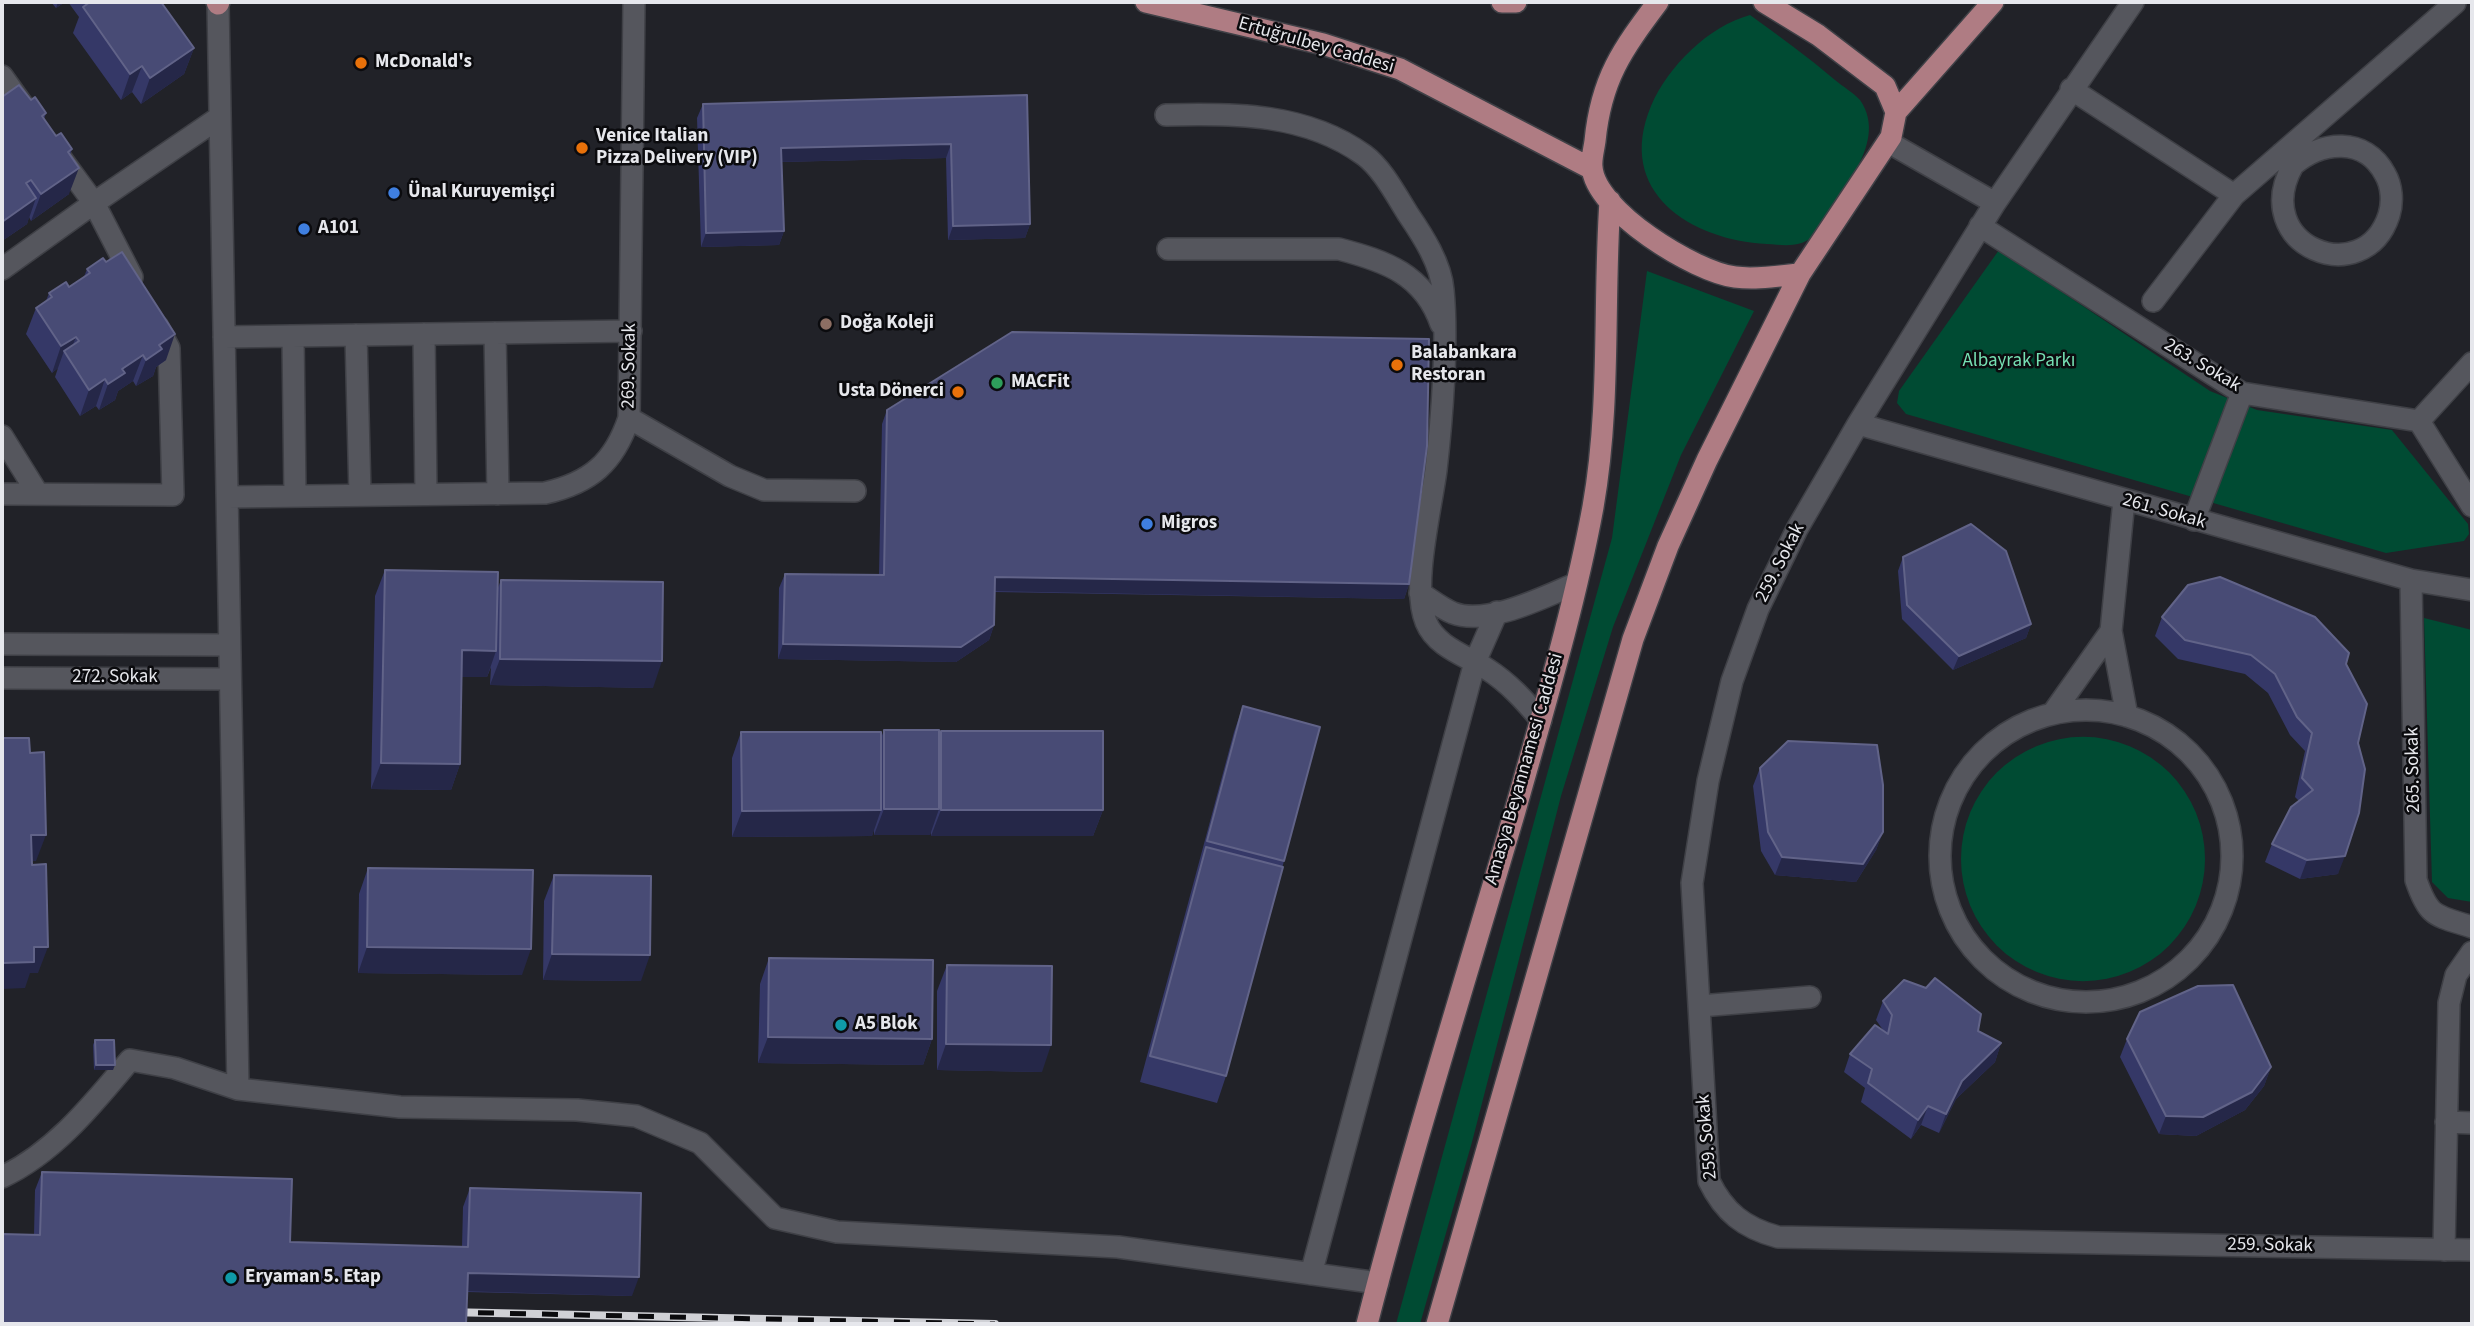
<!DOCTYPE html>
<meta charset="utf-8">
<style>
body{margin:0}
#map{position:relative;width:2474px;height:1326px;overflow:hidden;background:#212228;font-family:"Source Sans 3",sans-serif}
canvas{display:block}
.frame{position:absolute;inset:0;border:4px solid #e6e7ec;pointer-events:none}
</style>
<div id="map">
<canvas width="2474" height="1326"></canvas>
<div class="frame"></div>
</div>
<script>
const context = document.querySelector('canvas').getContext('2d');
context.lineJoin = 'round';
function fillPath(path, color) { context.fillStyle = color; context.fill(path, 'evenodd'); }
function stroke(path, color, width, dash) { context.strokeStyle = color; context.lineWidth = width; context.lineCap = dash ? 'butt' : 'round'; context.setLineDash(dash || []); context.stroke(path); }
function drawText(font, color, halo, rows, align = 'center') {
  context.font = font + ' "Source Sans 3",sans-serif'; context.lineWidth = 5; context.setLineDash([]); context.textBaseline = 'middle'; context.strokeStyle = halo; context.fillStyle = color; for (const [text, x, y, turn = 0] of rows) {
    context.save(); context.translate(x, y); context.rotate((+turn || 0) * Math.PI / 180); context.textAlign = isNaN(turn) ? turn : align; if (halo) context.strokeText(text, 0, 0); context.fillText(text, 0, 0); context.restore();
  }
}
const green = new Path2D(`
 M1750 15C1779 36 1808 57 1835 80 1842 86 1854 93 1860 100 1876 123 1868 148 1856 170 1846 188 1828 224 1812 237 1799 248 1783 245 1767 244 1690 240 1615 192 1651 106 1668 66 1709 26 1750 15Z
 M1999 250 2210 391 2257 410 2392 430 2468 524 2469 534 2464 541 2386 553 1906 414 1897 403 1899 391Z
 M1647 271 1754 311 1681 455 1613 627 1561 796 1472 1142 1420 1324H1396L1612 538Z
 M2424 618 2472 630V902L2448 898 2432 882Z
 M1961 859a122 122 0 1 1 244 0a122 122 0 1 1-244 0Z`);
const minor = new Path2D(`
 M2133 2 1995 203 1858 424 1797 529 1758 609 1732 681 1708 781 1692 883 1709 1181C1724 1212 1744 1228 1778 1237L2472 1250
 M218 4 238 1089
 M2 76 29 114
 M2071 89 2234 195
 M1166 115C1234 113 1306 113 1364 155 1382 168 1396 195 1408 214 1423 236 1441 264 1443 290 1448 341 1442 419 1436 470 1431 509 1411 587 1426 622 1436 647 1467 656 1487 669 1509 683 1525 701 1541 720
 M1888 142 1995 203
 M2281 154 2293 165C2321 141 2365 136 2385 174 2392 186 2393 202 2389 215 2364 292 2248 246 2293 165
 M1980 226 2242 393 2419 421 2472 363
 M1168 249H1339C1385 261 1424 274 1441 324
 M2 269 94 203 58 154
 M132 277 94 203 220 117
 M2153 301 2234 195 2455 3
 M495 333 498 494
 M424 334 426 494
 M356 335 360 495
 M293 336 295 496
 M224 337 631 331
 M629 418 730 476 764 490 855 491
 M2419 421 2472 506
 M1858 424 2411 580 2472 590
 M2 436 38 494
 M2 494 173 495 169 348 158 327
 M228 497 545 493C590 483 614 463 629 418L634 2
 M2124 500 2111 631 2127 716
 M2194 520 2242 393
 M2411 580 2416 880C2429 918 2435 915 2472 927
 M1420 593C1430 599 1441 608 1453 613 1487 626 1544 597 1575 584
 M2 644 228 645
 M2 678 229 679
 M1940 856a146 146 0 1 1 292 0a146 146 0 1 1-292 0Z
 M2053 713 2111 631
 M1700 1006 1810 997
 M2446 1122 2472 1123
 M2 1177C54 1153 93 1104 130 1060L175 1068 238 1089 400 1107 577 1110 636 1116 700 1143 775 1218 837 1232 1118 1247 1378 1283
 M2444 1250 2449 1003 2456 975 2472 952
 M1311 1274 1475 662 1497 612`);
const major = new Path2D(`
 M217 2 218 4 219 2
 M1146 2 1323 44 1400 69 1592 169
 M1502 2H1516
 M1658 2C1622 50 1601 79 1595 141 1594 149 1591 159 1592 167 1595 211 1695 272 1735 277 1756 280 1778 276 1800 274L1891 137 1896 112 1885 86 1818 35 1764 2
 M1896 112 1993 2
 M1367 1324C1411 1152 1465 982 1515 811 1543 711 1574 610 1593 507 1611 405 1603 303 1610 201
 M1437 1324 1633 639 1668 546 1707 460 1800 274`);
const rail = new Path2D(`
 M446 1312 995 1324`);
const wall = new Path2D(`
 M51 2H65L56 8Z
 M68 2H161L194 48 184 74 141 104 132 92 121 100 73 33 79 17Z
 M1027 95 1030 224 1025 238 948 240 946 158 782 162 784 231 779 245 701 247 697 118 703 104Z
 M2 97 31 100 46 113 44 119 56 136 72 149 70 155 69 194 31 221 29 217 27 224 2 241Z
 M87 269 166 360 156 367 153 376 136 386 133 381 118 391 115 400 99 410 96 406 80 416 55 377 58 368 52 373 26 334 36 308 46 301 49 293 69 287 84 277Z
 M887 410 1409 584 1404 599 995 592 994 625 989 640 956 662 778 659 779 588 785 574 879 575 882 424Z
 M1903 557 2031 624 2026 638 1953 670 1902 619 1898 571Z
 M385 570 497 590 501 580 653 688 490 685 491 667 487 677H462L460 764 451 790 371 789 375 596Z
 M2162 617 2346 664 2358 743 2338 874 2300 879 2265 862 2272 844 2299 801 2295 797 2305 751 2290 735 2268 693 2245 674 2178 659 2155 636Z
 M1243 706 1284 861 1226 1076 1217 1103 1140 1082 1234 732Z
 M884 730 939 735 941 731 1103 810 1093 836H931V830L930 835H874V829L872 836 732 837V758L741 732 881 738Z
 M1760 768 1883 832 1876 850 1856 882 1775 875 1761 851 1753 786Z
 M368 868 522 975 358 973 359 894Z
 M554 875 641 981 543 980 544 901Z
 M769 958 932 1039 923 1065 758 1063 760 984Z
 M947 965 1042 1072 937 1070V991Z
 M1883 1001 1978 1031 2001 1043 1995 1062 1956 1099 1939 1133 1921 1125 1911 1139 1861 1102 1865 1088 1844 1072 1850 1054 1883 1030 1876 1020Z
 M2127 1039 2271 1067 2264 1086 2245 1110 2196 1136 2159 1134 2120 1057Z
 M95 1040 113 1070H94L93 1045Z
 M42 1172 290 1242 462 1247 463 1207 470 1188 632 1296 467 1292 34 1235 35 1190Z`);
const shadedWall = new Path2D(`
 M58 2H65L56 8Z
 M194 48 184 74 141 104 150 78Z
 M142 66 132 92 121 100 130 74Z
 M951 144 946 158 776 162 781 148Z
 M79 168 69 194 31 221 41 194Z
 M36 198 27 224 2 241V222Z
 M1030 224 1025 238 948 240 953 226Z
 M784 231 779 245 701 247 706 233Z
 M175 334 166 360 156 367 153 376 136 386 146 360 159 345Z
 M76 337 68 357 64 351 58 368 52 373 61 346Z
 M143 355 133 381 118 391 115 400 99 410 108 384 122 369Z
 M105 379 96 406 80 416 89 390Z
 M995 577 1409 584 1404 599 990 591Z
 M2031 624 2026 638 1953 670 1959 656Z
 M994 625 989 640 956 662 778 659 783 644Z
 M462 650 496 651 487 677H452Z
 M500 659 662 661 653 688 490 685Z
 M381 763 460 764 451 790 371 789Z
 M884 809H939L930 835H874Z
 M881 810 872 836 732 837 742 811Z
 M941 810H1103L1093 836H931Z
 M1883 832 1876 850 1856 882 1775 875 1782 857Z
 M31 835H46L36 861H22Z
 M2345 856 2338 874 2300 879 2307 860Z
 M34 947H48L38 973H30L25 988 2 989V963Z
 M367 947 531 949 522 975 358 973Z
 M552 954 650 955 641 981 543 980Z
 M768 1037 932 1039 923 1065 758 1063Z
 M2001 1043 1995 1062 1956 1099 1939 1133 1946 1114 1962 1081Z
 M946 1044 1051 1045 1042 1072 937 1070Z
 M96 1065H115L113 1070H94Z
 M2271 1067 2264 1086 2245 1110 2196 1136 2159 1134 2166 1116Z
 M1928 1106 1921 1125 1911 1139 1918 1120Z
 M468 1273 639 1277 632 1296 461 1291Z`);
const building = new Path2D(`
 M90 2H161L194 48 150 78 142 66 130 74 83 7Z
 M19 85 31 100 35 97 46 113 42 116 56 136 61 133 72 149 68 152 79 168 41 194 31 180 26 183 36 198 2 222V97Z
 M1027 95 1030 224 953 226 951 144 781 148 784 231 706 233 703 104Z
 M122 252 175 334 159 345 162 349 146 360 143 355 122 369 125 373 108 384 105 379 89 390 64 351 79 341 76 337 61 346 36 308 52 297 49 293 66 282 69 287 90 273 87 269 103 258 106 262Z
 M1012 332 1429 339 1427 446 1409 584 995 577 994 625 961 647 783 644 785 574 884 575 887 410Z
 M1971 524 2006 551 2031 624 1959 656 1907 605 1903 557Z
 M385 570 498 572 496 651 462 650 460 764 381 763Z
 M2220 577 2315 617 2349 653 2346 664 2367 704 2358 743 2365 769 2359 813 2345 856 2307 860 2272 844 2291 807 2313 790 2302 778 2312 733 2297 717 2275 674 2251 655 2185 640 2162 617 2188 585Z
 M501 580 663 582 662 661 500 659Z
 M1243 706 1320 727 1284 861 1207 841Z
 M884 730H939V809H884Z
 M941 731H1103V810H941Z
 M741 732H881V810L742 811Z
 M2 738H29L30 753 44 752 46 835H31L32 865 46 864 48 947H34V962L2 963Z
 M1788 741 1877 745 1883 785V832L1863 864 1782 857 1768 832 1760 768Z
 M1206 847 1283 867 1226 1076 1150 1056Z
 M368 868 533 870 531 949 367 947Z
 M554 875 651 876 650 955 552 954Z
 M769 958 933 960 932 1039 768 1037Z
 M947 965 1052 966 1051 1045 946 1044Z
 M1935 978 1981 1014 1978 1031 2001 1043 1962 1081 1946 1114 1928 1106 1918 1120 1868 1083 1872 1069 1850 1054 1875 1025 1888 1034 1892 1015 1883 1001 1904 980 1926 988Z
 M2233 985 2271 1067 2252 1092 2203 1117 2166 1116 2127 1039 2140 1012 2198 986Z
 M95 1040H114L115 1065H96Z
 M42 1172 292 1179 290 1242 468 1247 470 1188 641 1193 639 1277 468 1273 466 1324H2V1234L40 1235Z`);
const markers = [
 [361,63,7,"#e8710a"],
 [582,148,7,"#e8710a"],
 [394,193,7,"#3f7fe0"],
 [304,229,7,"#3f7fe0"],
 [826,324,7,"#8d6e63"],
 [1397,365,7,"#e8710a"],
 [997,383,7,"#2e9e5b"],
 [958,392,7,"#e8710a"],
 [1147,524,7,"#3f7fe0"],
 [841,1025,7,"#0f9aa8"],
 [231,1278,7,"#0f9aa8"]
];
const streetNames = [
 ["Ertuğrulbey Caddesi",1316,46,16],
 ["269. Sokak",630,366,-89],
 ["263. Sokak",2202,366,31],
 ["261. Sokak",2164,512,16],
 ["259. Sokak",1781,563,-63],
 ["272. Sokak",115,678],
 ["Amasya Beyannamesi Caddesi",1525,769,-74],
 ["265. Sokak",2414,770,-91],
 ["259. Sokak",1708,1137,-95],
 ["259. Sokak",2270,1246,1]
];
const poiNames = [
 ["McDonald's",375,63],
 ["Venice Italian",596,137],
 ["Pizza Delivery (VIP)",596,159],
 ["Ünal Kuruyemişçi",408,193],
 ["A101",318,229],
 ["Doğa Koleji",840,324],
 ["Balabankara",1411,354],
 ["Restoran",1411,376],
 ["MACFit",1011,383],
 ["Usta Dönerci",944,392,"right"],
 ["Migros",1161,524],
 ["A5 Blok",855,1025],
 ["Eryaman 5. Etap",245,1278]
];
const parkNames = [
 ["Albayrak Parkı",2019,362]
];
fillPath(green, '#004b33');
stroke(minor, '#3f4046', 24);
stroke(major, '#3f4046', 24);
stroke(minor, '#55565d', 21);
stroke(major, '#af7c83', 21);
stroke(rail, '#d0d1d6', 8);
stroke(rail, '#0b0b0e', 5, [16]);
fillPath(wall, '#353867');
fillPath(shadedWall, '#252748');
fillPath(building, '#484b75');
stroke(building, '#616388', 2);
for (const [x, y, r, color] of markers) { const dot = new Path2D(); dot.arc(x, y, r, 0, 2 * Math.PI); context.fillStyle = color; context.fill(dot); stroke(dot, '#0b0b0e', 2.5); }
drawText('19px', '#e6e7ec', '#0b0b0e', streetNames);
drawText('bold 19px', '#e6e7ec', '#0b0b0e', poiNames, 'left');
drawText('19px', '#76e0b3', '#0b0b0e', parkNames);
</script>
